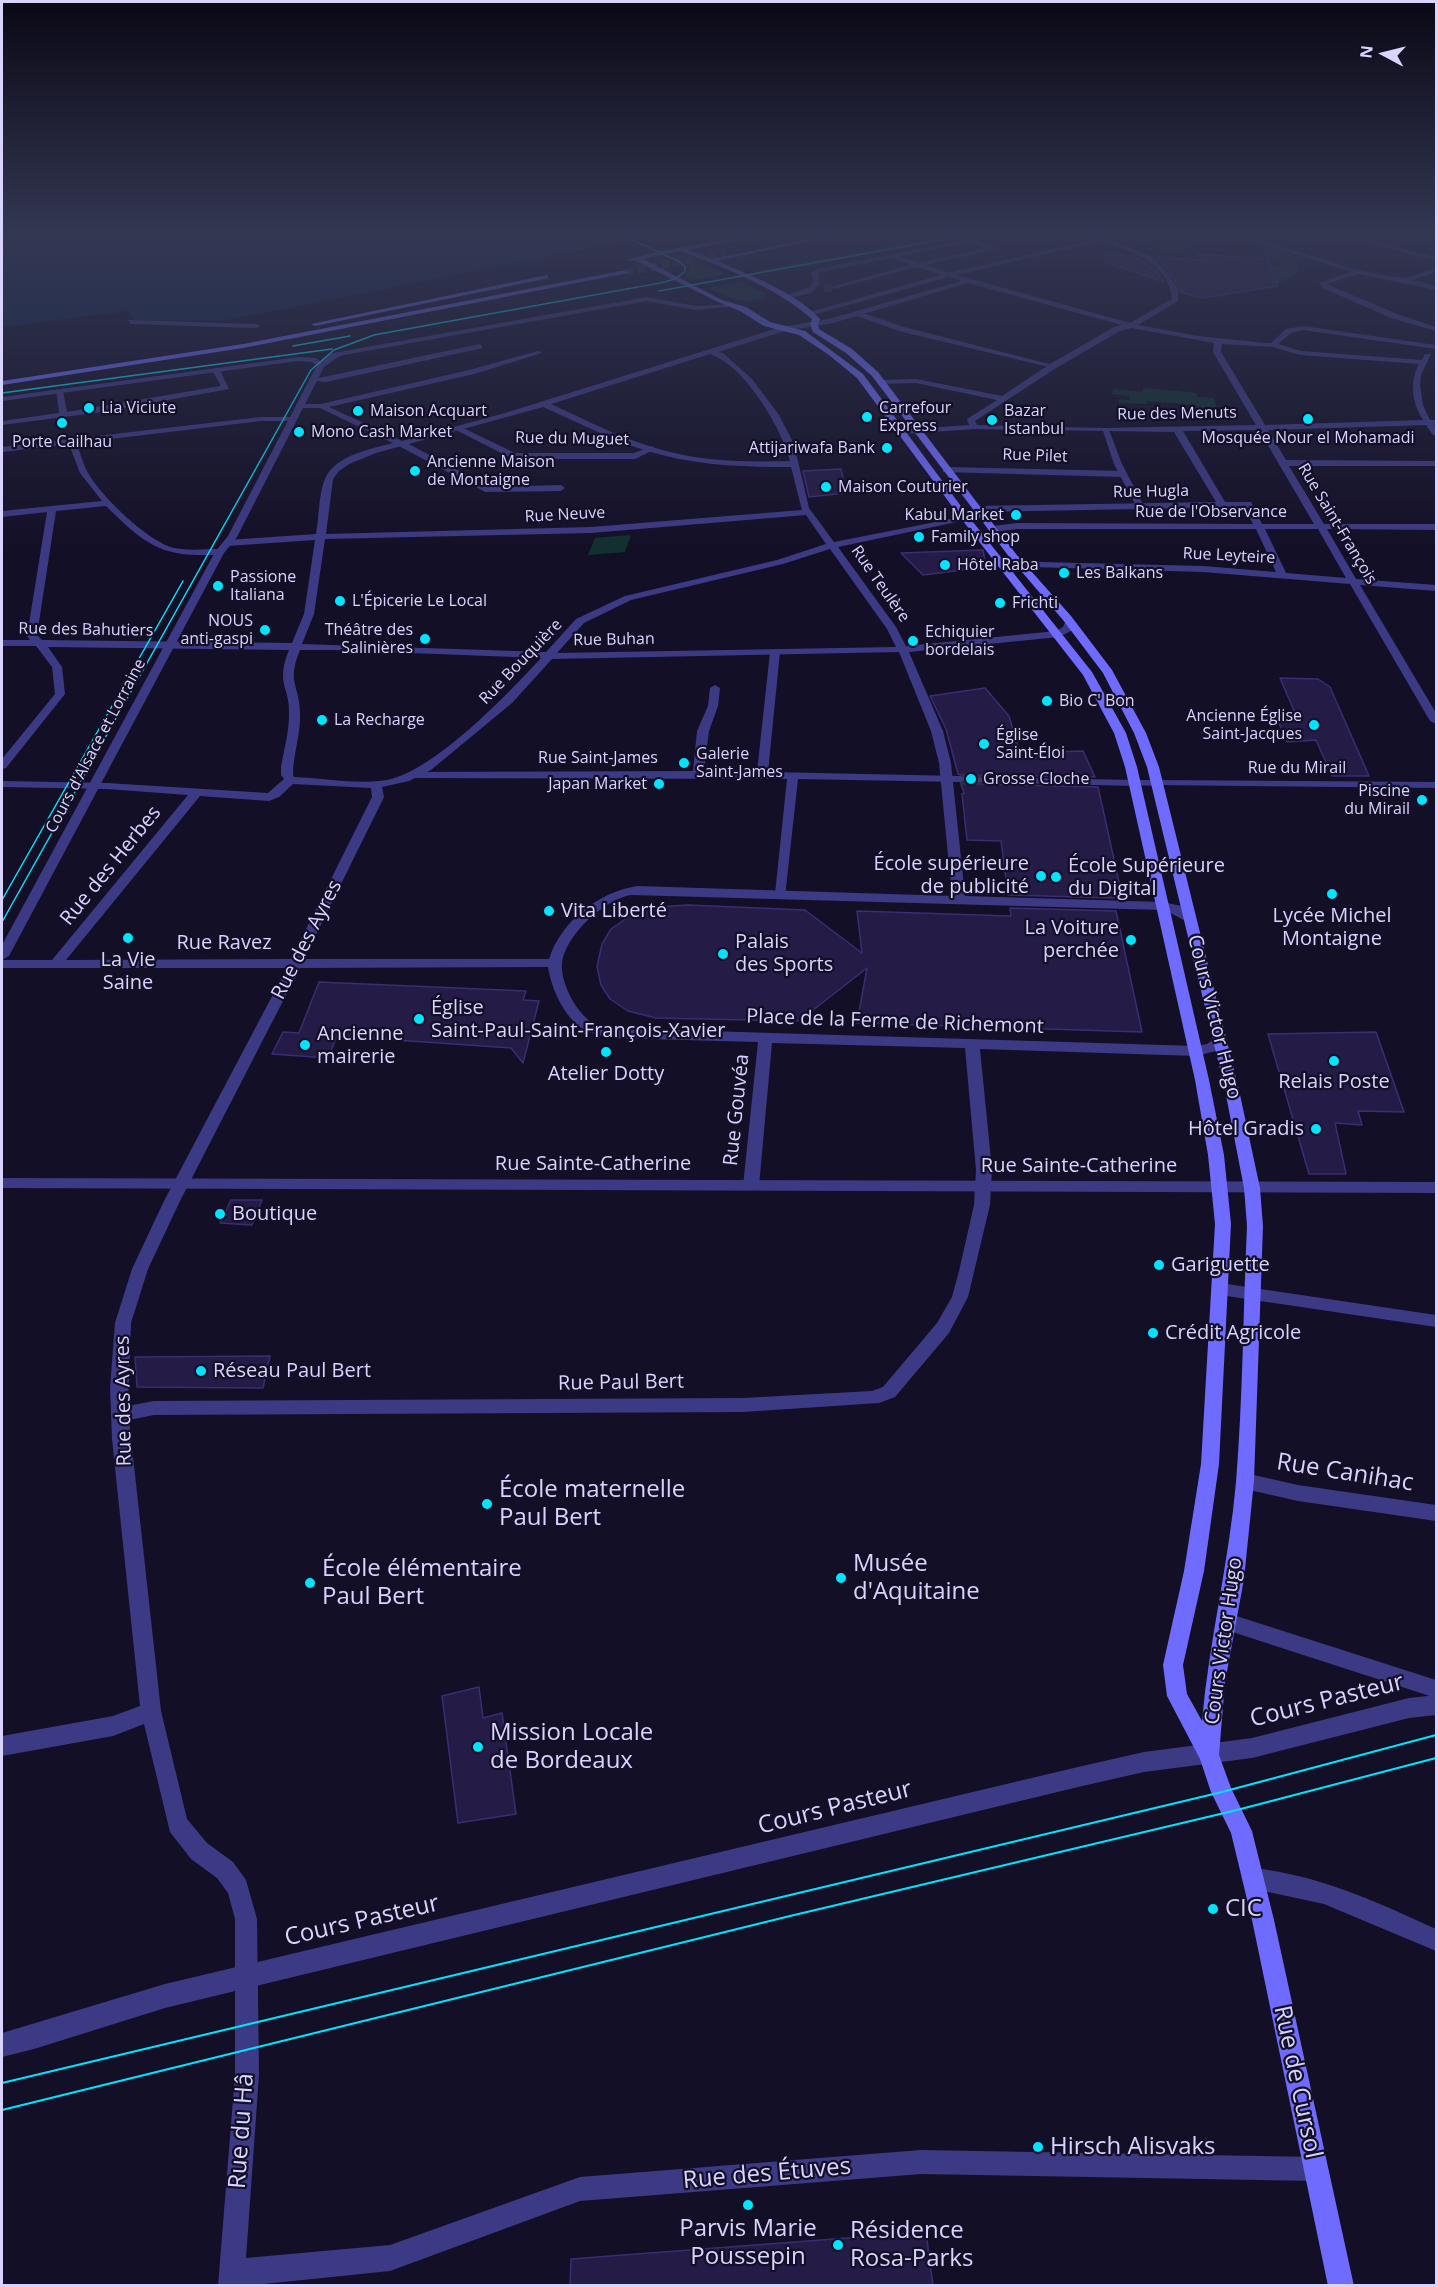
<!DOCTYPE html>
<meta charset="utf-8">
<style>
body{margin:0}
#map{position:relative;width:1438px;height:2287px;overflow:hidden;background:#130f26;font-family:"Open Sans",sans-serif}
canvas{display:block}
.frame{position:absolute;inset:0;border:3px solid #d9d4ff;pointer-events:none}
.north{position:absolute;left:1354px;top:24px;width:60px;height:60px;-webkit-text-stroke:4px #130f26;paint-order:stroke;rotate:277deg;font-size:16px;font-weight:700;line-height:24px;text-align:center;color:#d9d4ff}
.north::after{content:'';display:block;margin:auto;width:21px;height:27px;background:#d9d4ff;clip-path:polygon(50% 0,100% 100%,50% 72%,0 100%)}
</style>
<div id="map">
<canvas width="1438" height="2287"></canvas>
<div class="frame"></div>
<div class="north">N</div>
</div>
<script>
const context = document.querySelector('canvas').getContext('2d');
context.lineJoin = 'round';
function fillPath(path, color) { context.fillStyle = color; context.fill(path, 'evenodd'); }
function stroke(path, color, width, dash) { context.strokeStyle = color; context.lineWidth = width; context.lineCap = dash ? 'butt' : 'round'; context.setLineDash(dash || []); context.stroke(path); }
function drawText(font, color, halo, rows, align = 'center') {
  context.font = font + ' "Open Sans",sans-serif'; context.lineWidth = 4.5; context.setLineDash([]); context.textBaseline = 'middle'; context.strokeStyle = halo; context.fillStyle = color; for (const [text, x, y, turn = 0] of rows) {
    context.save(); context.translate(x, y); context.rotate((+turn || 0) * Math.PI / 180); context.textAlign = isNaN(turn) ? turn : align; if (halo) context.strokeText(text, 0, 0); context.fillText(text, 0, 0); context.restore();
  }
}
const green = new Path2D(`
 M943 236H967L765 273 758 270Z
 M1184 236C1215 237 1270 236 1295 258L1298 273 1271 288H1265L1269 266 1280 267V260L1263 257 1262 245H1264L1249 243 1244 240 1204 237 1190 240 1188 249C1179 253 1162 255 1155 245L1160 240Z
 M669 255 686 256 725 274 692 280 685 277 691 269 688 264Z
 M741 282 763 292 765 297C746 308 726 296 708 288Z
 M1144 388 1197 393V397L1214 398 1217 410 1197 409 1195 405 1147 401V404L1119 403V399L1129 400 1130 396 1112 394 1113 389 1142 392Z
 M631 535 625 552 588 555 595 538Z`);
const water = new Path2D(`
 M2 236H649L243 317 221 321 134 320 129 311 2 327Z`);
const building = new Path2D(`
 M1106 252 1134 256 1154 269 1164 282 1105 262Z
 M1196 254 1268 259 1278 286 1202 298 1180 292V287L1157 257 1208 261Z
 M841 469 846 493 809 497 803 471Z
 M983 550 986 567 923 575 901 553Z
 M1280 678 1318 679 1330 687 1369 776H1332L1316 740 1287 742 1275 714 1295 713Z
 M985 688 1009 716 1020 753 1083 751 1095 777 982 775 976 777V784L1098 787 1119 882 1118 887 1113 894 1114 898 1008 895 1001 841 967 840 962 794 964 793 961 784 968 778 958 774 946 729 930 696Z
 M688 905 805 910 862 953 857 911 1011 916 1010 908 1116 911 1142 1032 857 1023 867 968 799 1021 656 1018 628 1011 610 999 601 985 597 967 602 944 611 929 637 911 655 907Z
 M319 982 526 991 523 1000 539 1001 523 1063 511 1048 337 1036 328 1058 272 1054 283 1032 299 1033Z
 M1376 1032 1404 1112 1358 1111 1362 1125 1335 1123 1346 1174H1309L1268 1034Z
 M231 1200H262L252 1225 220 1223Z
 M270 1356 263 1388 137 1387 135 1357Z
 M479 1687 483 1718 502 1713 516 1814 458 1823 442 1696Z
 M926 2232 933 2286H570L571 2259Z`);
const pedestrianTunnel = new Path2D(`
 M960 779 982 780`);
const minorTunnel = new Path2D(`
 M824 288 834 287`);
const secondaryTunnel = new Path2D(`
 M626 272 725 252`);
const pedestrian = new Path2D(`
 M857 311 904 327 1057 366 1053 368 899 331 854 315Z
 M128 320 256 324 260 326 256 328 131 324Z
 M459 426 515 453H634L652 446 656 449 635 459H513L456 430V426Z
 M1102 428 1109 430 1122 464 1145 508 1144 510 1137 508 1114 464Z
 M397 441H403L490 487 561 485 565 488 561 491 485 492 397 445Z
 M775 649 780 652 768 772 960 776 966 779 960 782 798 779 785 897H777L775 894 787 779 416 778 410 775 416 772 693 771 697 731 708 706 710 688 715 685 720 688 718 706 709 731 704 771 757 772 770 652Z
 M982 777 1135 780 1141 783 1135 786 978 782V778Z
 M2 1178 1436 1182V1193L2 1188Z
 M1245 1473 1298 1485 1436 1505V1521L1298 1501 1245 1489 1239 1486 1236 1481 1239 1476Z
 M1227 1613 1436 1680V1698L1220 1628 1217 1622 1220 1616Z`);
const minor = new Path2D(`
 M986 236H997L979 241 994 248V250L925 265 949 273 1095 239 1091 236 1107 237 1108 239 1155 258 1178 288V301L1138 325 1198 336 1266 343H1271L1286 329 1303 326 1436 345V349L1303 330 1291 333 1278 344 1301 351 1422 360 1425 354H1431L1421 375 1420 385 1423 405 1430 420H1436V424L1434 425 1436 428V435H1433L1426 425 1268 430 1286 460 1436 461V466H1289L1324 524H1436V530L1327 529 1356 579 1436 585V591L1360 585 1436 713V724L1430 721 1350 584 1203 572 998 566 996 564 1001 561 1203 566 1276 572 1256 529H1018L992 532 987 529 992 526 1018 523 1253 524 1245 507 977 512 972 509 977 506 1216 502 1174 432 975 429 901 434H898V430L969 425 967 419 997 400 916 383 881 384 877 382 881 380 916 379 1002 396 1050 364 1114 327 1122 325 968 283 833 323 785 331 718 352 723 353 752 379 779 415 794 444 809 508 834 542 966 516 971 519 838 547 896 627 906 646 1056 631 1063 627 1066 620 1075 622 1071 631 1059 637 909 652 943 731 951 763 965 896 1162 902 1182 906 1196 919 1195 922C1184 924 1174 912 1162 910L631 895C605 899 565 935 562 963 560 982 576 1013 593 1023 598 1026 604 1027 610 1028L1196 1046 1207 1044 1220 1035 1227 1040 1216 1051 1196 1056 980 1049 992 1170 990 1205 968 1297 949 1333 895 1397 879 1403 743 1412 154 1415 129 1420 161 1711 187 1819 207 1843 233 1862 246 1880 257 1919 259 2075 246 2258 390 2245 580 2177 921 2150 1315 2157 1324 2160 1327 2169 1324 2178 1315 2181 921 2174 580 2201 390 2271 244 2286H218L235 2075V1919L228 1893 217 1878 191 1859 170 1832 144 1724 113 1736 2 1756V1736L113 1716 140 1706 112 1439 110 1388 115 1323 132 1269 164 1201 287 968H2V960H52L188 795 107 789 2 787V781L107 783 268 793 284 779 281 775V767C284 750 289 732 289 715 290 685 275 685 289 650L48 647 62 667 65 694 6 768 2 769V759L55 694 52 667 36 646H2V640H30L27 636 47 512 2 517V511L102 501 80 473 69 444 2 452V447L261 417H295L296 419 292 421H261L77 443C80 453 83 464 88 473 101 496 148 542 174 548 189 551 205 549 220 549L225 552C219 556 210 555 202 555 156 556 138 537 106 506L56 511 37 635 42 640 292 643 304 614 315 540 227 546 222 543 227 540 316 534C319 518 319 492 325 479 335 455 371 449 393 443L320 408H296V404H321L469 370 538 351 542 353 474 374 329 407 402 441 505 413 781 327 829 319 961 281 949 277 813 315 806 313 941 275 917 267 834 289 831 287 910 265 892 258 821 272 818 274 819 285 811 293 785 299 782 297 810 287 813 280 811 273 817 269ZM1101 241C1130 252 1169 262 1172 299L1130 323 957 275ZM972 242 985 248 918 263 900 256ZM1131 328 1214 343 1213 352 1256 425 1105 428 977 425 975 421 1056 368 1120 331ZM1222 344 1273 347 1300 355 1419 364C1409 383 1412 402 1423 420L1265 425 1221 352ZM710 354C744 365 782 428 790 461 748 462 707 462 666 451 626 441 588 421 551 404ZM543 407C582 424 621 445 662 455 705 466 748 467 791 467L802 510 591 527 326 534 333 479 339 471 349 464 376 453ZM1259 430 1314 524H1262L1251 502H1225L1183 431ZM806 515 826 544 777 560 625 596 576 619 546 652 302 644 314 614 325 539 591 533ZM1265 529H1318L1346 578 1286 573ZM830 549 887 629 896 647 557 653 584 623 631 600 783 564ZM300 650H332L541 658C508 694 434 771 387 780 358 785 324 778 294 777L293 775C293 754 301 734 300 714 300 684 286 684 300 650ZM899 652 931 731 939 763 952 896 637 886C599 892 561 921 549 959H304L384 797 382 787 409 781 431 770 512 703 552 659ZM293 784 371 788 372 797 291 959 66 960 200 796 269 801 279 797ZM548 967C551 988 564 1017 583 1029 590 1034 601 1035 610 1038L758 1042 743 1186 746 1190H756L759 1186 772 1043 965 1048 976 1170 974 1205 959 1271 952 1297 937 1323 883 1387 872 1391 743 1398 154 1401 128 1406 131 1323 148 1269 180 1201 300 968Z
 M1239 236H1247L1359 270 1394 277 1406 278 1436 268V272L1413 280 1436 286V290L1358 274 1327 284 1397 314 1436 327V331L1391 318 1325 289 1319 283 1351 272Z
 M1344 236H1353L1436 257V261Z
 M647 297 696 306 734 304 738 306 696 310 647 301 344 355 338 357 324 367 317 365 332 353 344 351Z
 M480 344 483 348 326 382 309 380Z
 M216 368 220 370 229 389 102 412 2 425V421L59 413 56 389 63 391 67 412 221 386 212 370Z
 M946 467 1123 471 1127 474 1123 477 943 472V468Z
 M1135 780H1158L1164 783 1158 786 1131 785 1129 783Z
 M1220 1283 1436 1315V1327L1220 1295 1214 1293 1212 1289 1214 1285Z`);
const tertiary = new Path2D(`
 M298 357 316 358 325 365 237 537 224 553 9 956 2 960V945L215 552 228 536 317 365 311 362 298 361 2 401V397Z
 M1158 780 1436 782V788L1154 785 1152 783Z
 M1436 1695V1715L1409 1718 1252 1758 1144 1772 1078 1787 165 2008 34 2049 2 2057V2033L165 1984 1078 1767 1144 1752 1252 1738 1409 1698Z
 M1253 1868C1319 1875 1377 1902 1436 1929V1951L1324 1904 1245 1887 1242 1879 1245 1871Z`);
const secondary = new Path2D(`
 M748 236H759L688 250 712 259 823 236H833L717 261C751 276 794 291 820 319L818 324 819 329 852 349 878 372 1016 554 1071 616 1112 670 1146 733 1159 767 1239 1090 1260 1188 1263 1226 1254 1481 1244 1579 1225 1682 1219 1755 1231 1788 1252 1831 1274 1920 1354 2286H1328L1252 1920 1231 1833 1211 1792 1200 1759 1167 1696 1163 1665 1184 1571 1201 1464 1215 1224 1208 1155 1195 1080 1125 767 1114 733 1083 675 963 521 857 378 829 355 799 335 764 326 740 311 718 302 636 261 627 260 661 251ZM680 251C723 267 776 287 812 319L810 324 813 332 846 353 872 376 1010 558 1063 620 1103 673 1134 733 1147 767 1225 1090 1244 1188 1247 1226C1243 1311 1243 1397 1236 1482 1229 1562 1209 1641 1202 1721L1187 1694 1183 1665 1204 1571 1219 1464 1231 1224 1224 1155 1209 1080 1137 767 1126 733 1092 672 969 517 863 374 805 331 770 322 746 307 722 300 643 259Z
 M626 270 628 273 243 348 2 385V381L243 344Z
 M547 275 549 278 315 326 311 324Z`);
const tramFar1 = new Path2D(`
 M659 291 962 236
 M293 346 350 336
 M2 393 332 349
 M2 900 183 581
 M2 922 311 370 334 350 374 335 660 283 675 279 685 272V266L680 262 624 236`);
const tram = new Path2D(`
 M2 2083 1222 1792 1436 1735
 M2 2110 790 1916 1237 1810 1436 1758`);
const markers = [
 [89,408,6,"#00e5ff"],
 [358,411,6,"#00e5ff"],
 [867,417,6,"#00e5ff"],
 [1308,419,6,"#00e5ff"],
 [992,420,6,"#00e5ff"],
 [62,423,6,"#00e5ff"],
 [299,432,6,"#00e5ff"],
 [887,448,6,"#00e5ff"],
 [415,471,6,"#00e5ff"],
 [826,487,6,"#00e5ff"],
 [1016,515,6,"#00e5ff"],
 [919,537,6,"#00e5ff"],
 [945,565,6,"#00e5ff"],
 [1064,573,6,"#00e5ff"],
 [218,586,6,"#00e5ff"],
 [340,601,6,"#00e5ff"],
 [1000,603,6,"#00e5ff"],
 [265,630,6,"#00e5ff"],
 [425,639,6,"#00e5ff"],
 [913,641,6,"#00e5ff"],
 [1047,701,6,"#00e5ff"],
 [322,720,6,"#00e5ff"],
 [1314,725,6,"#00e5ff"],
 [984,744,6,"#00e5ff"],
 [684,763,6,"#00e5ff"],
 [971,779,6,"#00e5ff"],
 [659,784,6,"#00e5ff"],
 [1422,800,6,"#00e5ff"],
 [1041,876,6,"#00e5ff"],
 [1056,877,6,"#00e5ff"],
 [1332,894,6,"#00e5ff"],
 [549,911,6,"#00e5ff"],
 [128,938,6,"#00e5ff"],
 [1131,940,6,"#00e5ff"],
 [723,954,6,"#00e5ff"],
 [419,1019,6,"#00e5ff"],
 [305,1045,6,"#00e5ff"],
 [606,1052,6,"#00e5ff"],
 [1334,1061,6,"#00e5ff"],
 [1316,1129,6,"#00e5ff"],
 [220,1214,6,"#00e5ff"],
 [1159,1265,6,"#00e5ff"],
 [1153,1333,6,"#00e5ff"],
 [201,1371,6,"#00e5ff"],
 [487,1504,6,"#00e5ff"],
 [841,1578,6,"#00e5ff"],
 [310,1583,6,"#00e5ff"],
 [478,1747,6,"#00e5ff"],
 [1213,1909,6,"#00e5ff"],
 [1038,2147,6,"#00e5ff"],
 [748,2205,6,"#00e5ff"],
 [838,2245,6,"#00e5ff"]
];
const farPoinames = [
 ["Lia Viciute",101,408],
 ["Carrefour",879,408],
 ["Express",879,426],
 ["Maison Acquart",370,411],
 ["Bazar",1004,411],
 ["Istanbul",1004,429],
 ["Mono Cash Market",311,432],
 ["Mosquée Nour el Mohamadi",1308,438,"center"],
 ["Porte Cailhau",62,442,"center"],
 ["Attijariwafa Bank",875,448,"right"],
 ["Ancienne Maison",427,462],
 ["de Montaigne",427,480],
 ["Maison Couturier",838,487],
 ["Kabul Market",1004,515,"right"],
 ["Family shop",931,537],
 ["Hôtel Raba",957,565],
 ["Les Balkans",1076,573],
 ["Passione",230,577],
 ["Italiana",230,595],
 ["L'Épicerie Le Local",352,601],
 ["Frichti",1012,603],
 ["NOUS",253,621,"right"],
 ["anti-gaspi",253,639,"right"],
 ["Théâtre des",413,630,"right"],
 ["Salinières",413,648,"right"],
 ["Echiquier",925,632],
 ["bordelais",925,650],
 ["Bio C' Bon",1059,701],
 ["Ancienne Église",1302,716,"right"],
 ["Saint-Jacques",1302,734,"right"],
 ["La Recharge",334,720],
 ["Église",996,735],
 ["Saint-Éloi",996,753],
 ["Galerie",696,754],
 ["Saint-James",696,772],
 ["Grosse Cloche",983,779],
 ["Japan Market",647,784,"right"],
 ["Piscine",1410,791,"right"],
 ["du Mirail",1410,809,"right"]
];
const farStreetnames = [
 ["Rue des Menuts",1177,414,-1],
 ["Rue du Muguet",572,439,1],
 ["Rue Pilet",1035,456,2],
 ["Rue Hugla",1151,492,-1],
 ["Rue de l'Observance",1211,512],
 ["Rue Neuve",565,515,-3],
 ["Rue Saint-François",1337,524,59],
 ["Rue Leyteire",1229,556,3],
 ["Rue Teulère",880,584,55],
 ["Rue des Bahutiers",86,630,1],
 ["Rue Buhan",614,640,-1],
 ["Rue Bouquière",521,662,-46],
 ["Cours d'Alsace et Lorraine",96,746,-62],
 ["Rue Saint-James",598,758],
 ["Rue du Mirail",1297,768]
];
const poiNames = [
 ["École supérieure",1029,864,"right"],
 ["de publicité",1029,887,"right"],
 ["École Supérieure",1068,866],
 ["du Digital",1068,889],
 ["Vita Liberté",561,911],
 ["Lycée Michel",1332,916,"center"],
 ["Montaigne",1332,939,"center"],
 ["La Voiture",1119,928,"right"],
 ["perchée",1119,951,"right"],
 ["Palais",735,942],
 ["des Sports",735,965],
 ["La Vie",128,960,"center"],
 ["Saine",128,983,"center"],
 ["Église",431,1008],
 ["Saint-Paul-Saint-François-Xavier",431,1031],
 ["Ancienne",317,1034],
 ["mairerie",317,1057],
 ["Atelier Dotty",606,1074,"center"],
 ["Relais Poste",1334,1082,"center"],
 ["Hôtel Gradis",1304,1129,"right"],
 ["Boutique",232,1214],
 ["Gariguette",1171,1265],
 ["Crédit Agricole",1165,1333],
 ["Réseau Paul Bert",213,1371]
];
const streetNames = [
 ["Rue des Herbes",111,866,-51],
 ["Rue des Ayres",307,940,-63],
 ["Rue Ravez",224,943],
 ["Cours Victor Hugo",1214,1017,76],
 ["Place de la Ferme de Richemont",895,1022,2],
 ["Rue Gouvéa",737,1110,-84],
 ["Rue Sainte-Catherine",593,1164],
 ["Rue Sainte-Catherine",1079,1166],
 ["Rue Paul Bert",621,1383,-1],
 ["Rue des Ayres",124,1401,-91],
 ["Cours Victor Hugo",1224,1641,-82]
];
const nearStreetnames = [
 ["Rue Canihac",1345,1473,9],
 ["Cours Pasteur",1327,1701,-14],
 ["Cours Pasteur",835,1808,-14],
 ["Cours Pasteur",362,1921,-13],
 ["Rue de Cursol",1297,2082,78],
 ["Rue du Hâ",242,2131,-86],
 ["Rue des Étuves",767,2174,-5]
];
const nearPoinames = [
 ["École maternelle",499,1490],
 ["Paul Bert",499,1518],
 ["Musée",853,1564],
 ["d'Aquitaine",853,1592],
 ["École élémentaire",322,1569],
 ["Paul Bert",322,1597],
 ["Mission Locale",490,1733],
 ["de Bordeaux",490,1761],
 ["CIC",1225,1909],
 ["Hirsch Alisvaks",1050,2147],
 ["Parvis Marie",748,2229,"center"],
 ["Poussepin",748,2257,"center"],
 ["Résidence",850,2231],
 ["Rosa-Parks",850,2259]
];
fillPath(green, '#12302f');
fillPath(water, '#0c2248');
fillPath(building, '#241b47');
stroke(building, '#3b2d73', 1.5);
stroke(pedestrianTunnel, '#312d47', 11, [11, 6]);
stroke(minorTunnel, '#312d47', 8, [8, 4]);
stroke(secondaryTunnel, '#312d47', 8, [8, 4]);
fillPath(pedestrian, '#3d3a85');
fillPath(minor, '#3d3a85');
fillPath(tertiary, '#3d3a85');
fillPath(secondary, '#6f6bff');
stroke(tramFar1, '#00e5ff', 1.5);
stroke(tram, '#00e5ff', 2);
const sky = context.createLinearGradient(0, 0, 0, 556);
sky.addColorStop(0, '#0a0815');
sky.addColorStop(0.42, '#333752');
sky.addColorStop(1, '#33375200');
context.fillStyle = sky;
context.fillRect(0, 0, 1438, 556);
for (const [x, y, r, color] of markers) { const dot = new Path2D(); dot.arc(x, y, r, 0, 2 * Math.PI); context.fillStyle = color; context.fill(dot); stroke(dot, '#130f26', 2); }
drawText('16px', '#d9d4ff', '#130f26', farPoinames, 'left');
drawText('16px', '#d9d4ff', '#130f26', farStreetnames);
drawText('20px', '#d9d4ff', '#130f26', poiNames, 'left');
drawText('20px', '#d9d4ff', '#130f26', streetNames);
drawText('24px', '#d9d4ff', '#130f26', nearStreetnames);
drawText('24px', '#d9d4ff', '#130f26', nearPoinames, 'left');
</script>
